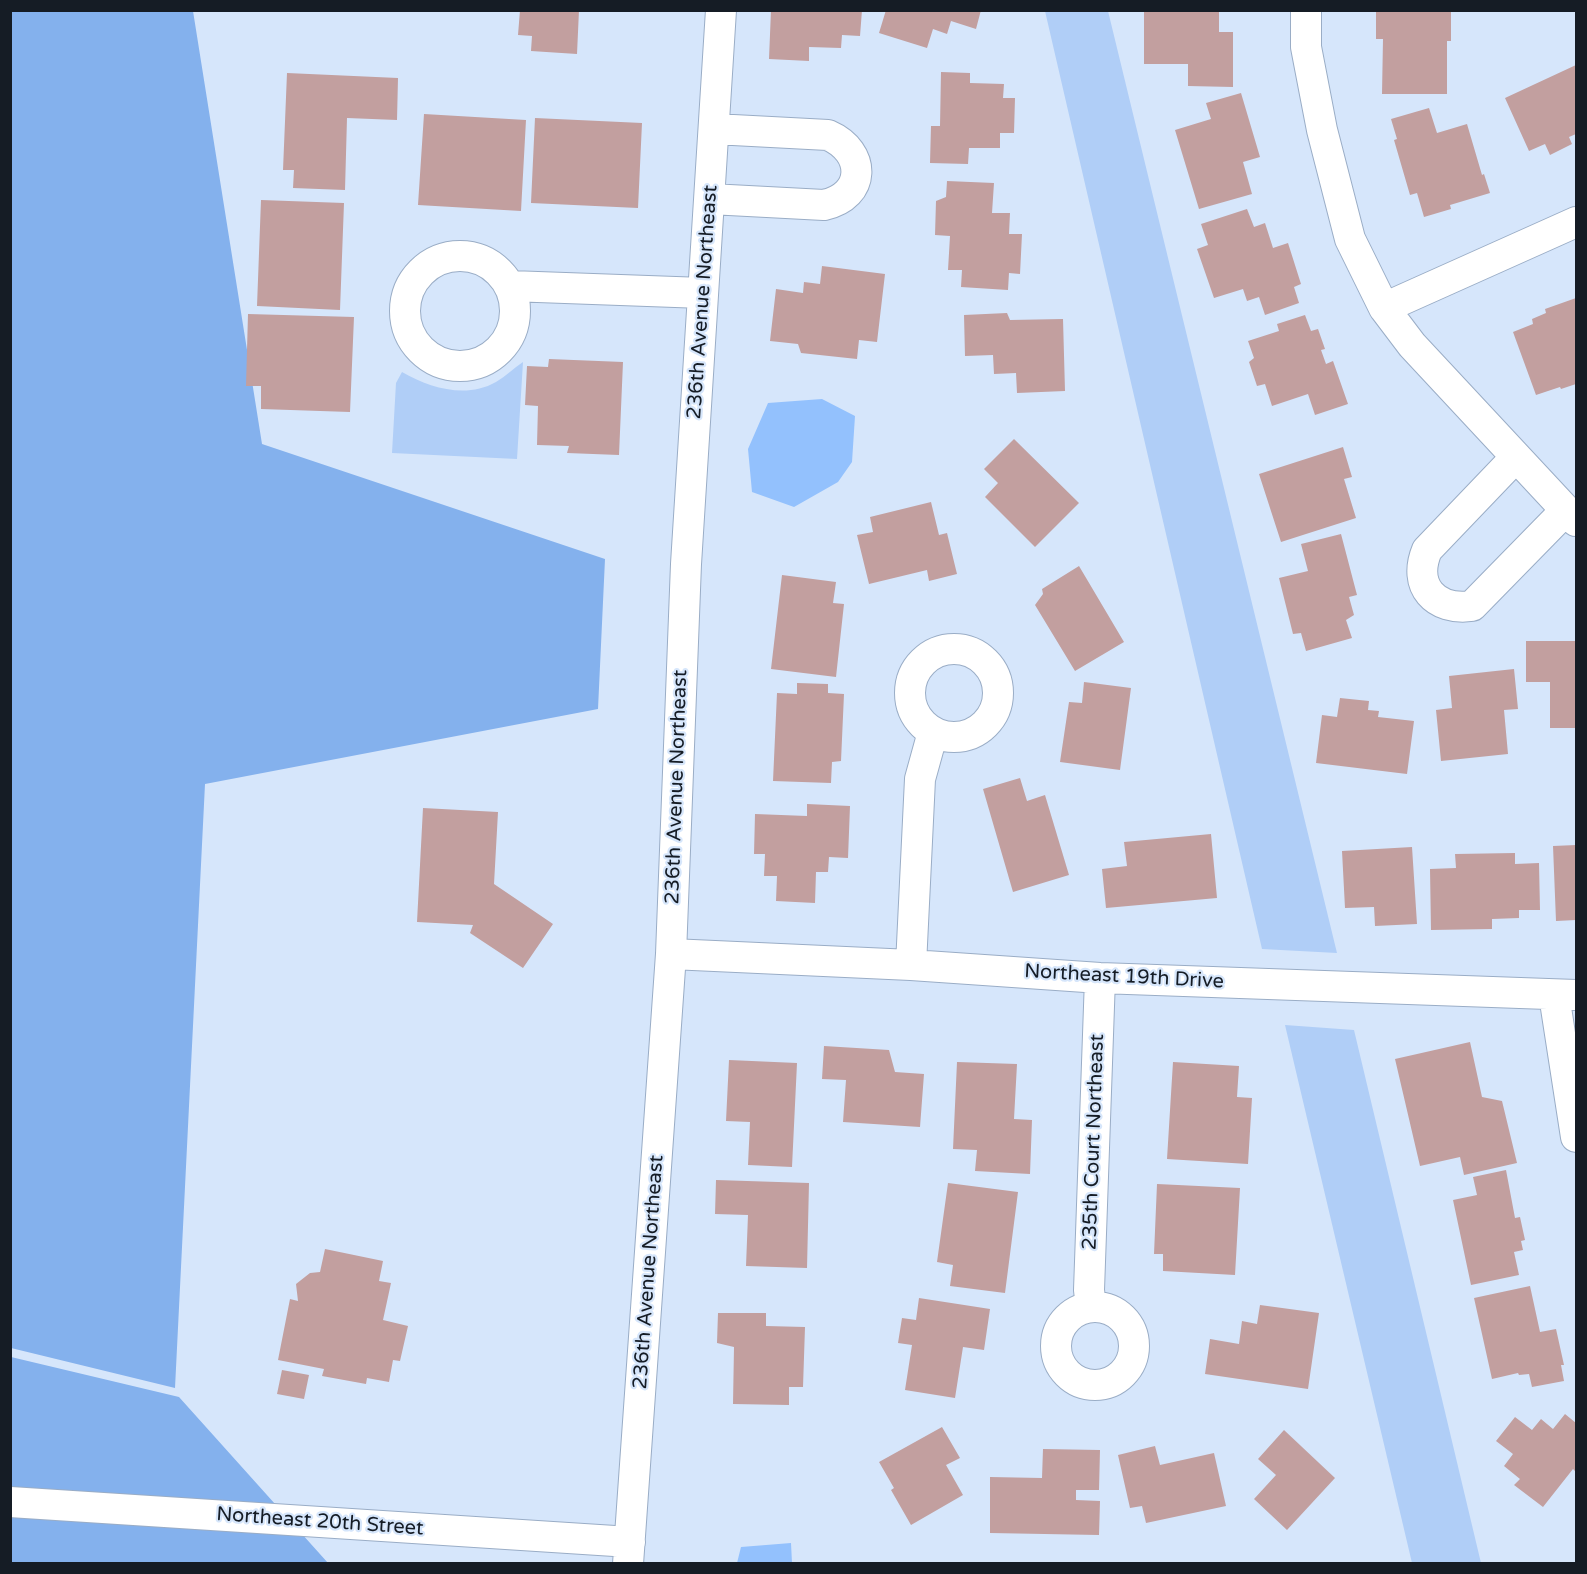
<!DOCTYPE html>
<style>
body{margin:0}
#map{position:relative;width:1587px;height:1574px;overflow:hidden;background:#d6e6fb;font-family:"Varela Round",sans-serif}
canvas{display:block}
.frame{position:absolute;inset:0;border:12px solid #151c25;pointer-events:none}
</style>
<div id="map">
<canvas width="1587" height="1574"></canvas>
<div class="frame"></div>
</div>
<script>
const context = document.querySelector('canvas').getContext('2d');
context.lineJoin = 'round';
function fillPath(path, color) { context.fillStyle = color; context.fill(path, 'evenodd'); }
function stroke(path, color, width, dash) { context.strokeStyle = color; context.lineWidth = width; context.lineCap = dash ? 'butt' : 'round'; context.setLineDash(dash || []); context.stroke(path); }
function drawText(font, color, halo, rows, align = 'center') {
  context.font = font + ' "Varela Round",sans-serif'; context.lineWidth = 4.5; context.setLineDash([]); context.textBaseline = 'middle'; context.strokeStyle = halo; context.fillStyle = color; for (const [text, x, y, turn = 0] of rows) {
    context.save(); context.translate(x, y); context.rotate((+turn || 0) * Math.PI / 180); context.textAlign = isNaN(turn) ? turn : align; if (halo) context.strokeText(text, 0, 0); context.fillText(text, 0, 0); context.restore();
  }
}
const green = new Path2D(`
 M1045 11H1108L1337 953 1262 949Z
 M523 362 517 459 392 453 396 383 402 372C430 388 466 399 496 382 506 376 514 368 523 362Z
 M1285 1025 1354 1030 1481 1563H1412Z`);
const forest = new Path2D(`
 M11 11H193L262 444 605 559 598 709 205 784 175 1388 11 1348Z
 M11 1357 179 1397 328 1563 11 1564Z`);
const water = new Path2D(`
 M822 399 855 416 852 462 838 482 794 507 752 492 748 449 768 403Z
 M791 1543 792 1563H737L741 1547Z`);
const building = new Path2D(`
 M520 10H579L577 54 531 51 532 36 518 35Z
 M771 10H862L860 36 842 35 841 48 809 47V61L769 59Z
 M886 10H981L976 29 951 21 947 34 933 29 927 48 879 33Z
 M1144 10H1219V32H1233V87L1188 86V64H1144Z
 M1376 10H1451V41H1447V94H1382L1383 39H1376Z
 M1576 65V134L1569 137 1572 144 1550 155 1545 144 1529 151 1505 98Z
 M941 72 970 73V83L1004 84 1003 98H1015L1014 133H1000V148H969L968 164 930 163 931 126H940Z
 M287 73 398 78 397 120 347 118 345 190 293 188 294 170H283Z
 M1241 93 1260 157 1243 162 1252 194 1199 209 1175 130 1211 119 1206 103Z
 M1429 108 1437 133 1467 124 1482 175 1484 174 1490 193 1450 205 1451 209 1424 217 1417 193 1410 195 1394 140 1397 139 1391 119Z
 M424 114 526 120 521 211 418 205Z
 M535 118 642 123 638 208 531 203Z
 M947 181 994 183 992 213H1010L1009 234H1022L1020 274 1009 273 1008 290 961 287 962 270H948L950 236 935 235 936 201 946 197Z
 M261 200 344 203 340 310 257 306Z
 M1247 209 1254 227 1265 223 1273 248 1288 243 1301 284 1294 287 1299 303 1265 315 1259 297 1247 301 1243 289 1214 298 1197 249 1208 245 1201 224Z
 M822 266 885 274 877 342 859 340 857 359 801 353 798 344 770 341 776 289 803 293 804 282 820 284Z
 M1576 298V384L1561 389 1560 387 1536 395 1513 332 1533 324 1532 319 1546 313 1545 309Z
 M1007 313 1010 320 1063 319 1065 391 1017 393 1016 373 994 374 993 355 965 356 964 315Z
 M248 314 354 317 350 412 261 409V386H246Z
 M1305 315 1311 331 1318 329 1325 349 1321 350 1326 364 1333 361 1348 404 1315 415 1308 394 1272 406 1265 384 1257 386 1249 362 1254 358 1248 341 1279 331 1277 324Z
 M549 359 623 362 619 455 567 453 569 446 537 445 538 406 525 405 527 366 548 367Z
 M1014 439 1079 503 1035 547 985 497 998 483 984 469Z
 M1343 447 1352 477 1344 479 1356 518 1281 542 1259 474Z
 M931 502 939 535 947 533 957 574 929 581 927 570 869 584 857 535 873 532 870 517Z
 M1341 534 1357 595 1349 597 1354 615 1346 620 1352 638 1306 651 1301 633 1293 634 1279 578 1308 571 1301 544Z
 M1079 566 1124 642 1075 671 1035 605 1043 594 1042 589Z
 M782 575 836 582 833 603 844 604 836 677 771 669Z
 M1526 641H1576V728H1550V682H1526Z
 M1514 669 1518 709 1504 710 1508 754 1441 761 1436 710 1452 708 1449 676Z
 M1084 682 1131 688 1120 770 1060 762 1069 702 1082 703Z
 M797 683 828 684V693L844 694 841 761 832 762 831 783 773 781 777 693 797 694Z
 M1340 698 1369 701 1368 710 1379 711 1378 717 1414 721 1407 774 1316 763 1322 715 1337 717Z
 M1020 778 1027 801 1045 795 1069 875 1013 892 983 789Z
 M807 804 850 806 848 858 829 857 828 872H816L815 903 776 901 777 876H764L765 854H754L755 814 807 816Z
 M423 808 498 812 494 884 553 924 523 968 470 933 473 925 417 922Z
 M1211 834 1217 898 1106 908 1102 869 1127 866 1124 842Z
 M1576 845V920L1556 921 1553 846Z
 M1412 847 1417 924 1375 926 1374 907 1345 908 1342 851Z
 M1515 853V864L1539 863 1540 910H1519V918L1492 919V929L1431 930 1430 869 1456 868 1455 854Z
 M1470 1042 1482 1097 1502 1101 1517 1163 1464 1175 1460 1157 1420 1166 1395 1059Z
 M824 1046 889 1050 895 1072 924 1074 920 1127 843 1122 846 1080 822 1079Z
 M729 1060 797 1063 792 1167 748 1165 750 1122 726 1121Z
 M957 1062 1017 1064 1014 1119 1032 1120 1030 1174 975 1171 977 1150 953 1149Z
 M1173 1062 1239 1066 1237 1097 1252 1098 1248 1164 1167 1159Z
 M1506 1170 1515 1218 1520 1217 1525 1240 1521 1241 1523 1250 1514 1252 1519 1275 1471 1285 1453 1200 1477 1195 1473 1177Z
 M716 1180 809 1183 807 1268 746 1266 748 1215 715 1214Z
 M948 1183 1018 1192 1005 1293 950 1286 953 1265 937 1262Z
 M1157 1184 1240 1188 1235 1275 1163 1271V1254H1154Z
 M325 1249 383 1261 379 1281 391 1283 383 1320 408 1326 400 1361 393 1360 389 1382 367 1378 366 1384 322 1376 324 1369 278 1360 290 1299 298 1301 296 1284 310 1273 320 1272Z
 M1530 1286 1540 1332 1556 1329 1564 1365H1561L1564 1381 1532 1387 1529 1374 1519 1375 1518 1373 1492 1379 1474 1298Z
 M919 1298 990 1309 984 1350 963 1347 955 1398 905 1390 912 1345 898 1343 902 1318 916 1320Z
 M1260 1305 1319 1313 1308 1389 1205 1374 1210 1339 1239 1344 1242 1321 1257 1324Z
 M718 1313H766V1326L805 1327 803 1387H789V1405L733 1404 734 1347 717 1343Z
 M282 1370 309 1375 304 1399 277 1394Z
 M1565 1414 1576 1423V1472L1573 1469 1543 1507 1514 1485 1520 1479 1504 1466 1513 1454 1496 1441 1515 1417 1532 1430 1541 1419 1553 1429Z
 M942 1427 960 1458 946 1465 963 1495 911 1525 891 1490 894 1488 879 1462Z
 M1284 1430 1335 1478 1287 1530 1254 1499 1276 1475 1258 1459Z
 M1155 1446 1160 1465 1214 1453 1226 1506 1146 1523 1142 1506 1130 1508 1118 1455Z
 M1043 1449 1100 1450 1099 1490H1076V1500L1100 1501 1099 1535 990 1533V1477L1042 1478Z`);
const street = new Path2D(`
 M1306 10V47L1322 130 1350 239 1384 308 1412 345 1576 521
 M710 199 824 205C866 196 867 152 828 135L714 129
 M405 311a55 55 0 1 1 110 0a55 55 0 1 1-110 0Z
 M510 286 703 293
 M1384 308 1576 222
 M1516 457 1427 550C1412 586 1435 611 1472 606L1566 510
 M910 693a44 44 0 1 1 88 0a44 44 0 1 1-88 0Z
 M671 954 911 965 1100 978 1576 995
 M911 965 920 779 933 732
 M1554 995 1576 1137
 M1091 1307 1089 1290 1100 978
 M1056 1346a39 39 0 1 1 78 0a39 39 0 1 1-78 0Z
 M10 1502 630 1542
 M628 1564 671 954 686 564 721 10`);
const streetNames = [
 ["236th Avenue Northeast",703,302,-86],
 ["236th Avenue Northeast",677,787,-88],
 ["Northeast 19th Drive",1124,977,3],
 ["235th Court Northeast",1094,1142,-88],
 ["236th Avenue Northeast",649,1272,-86],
 ["Northeast 20th Street",320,1522,4]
];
fillPath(green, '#b0cef7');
fillPath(forest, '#84b1ed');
fillPath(water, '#93c1fd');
fillPath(building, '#c29f9f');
stroke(street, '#9aadc6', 32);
stroke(street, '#fff', 30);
drawText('20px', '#151c25', '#d6e6fb', streetNames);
</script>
